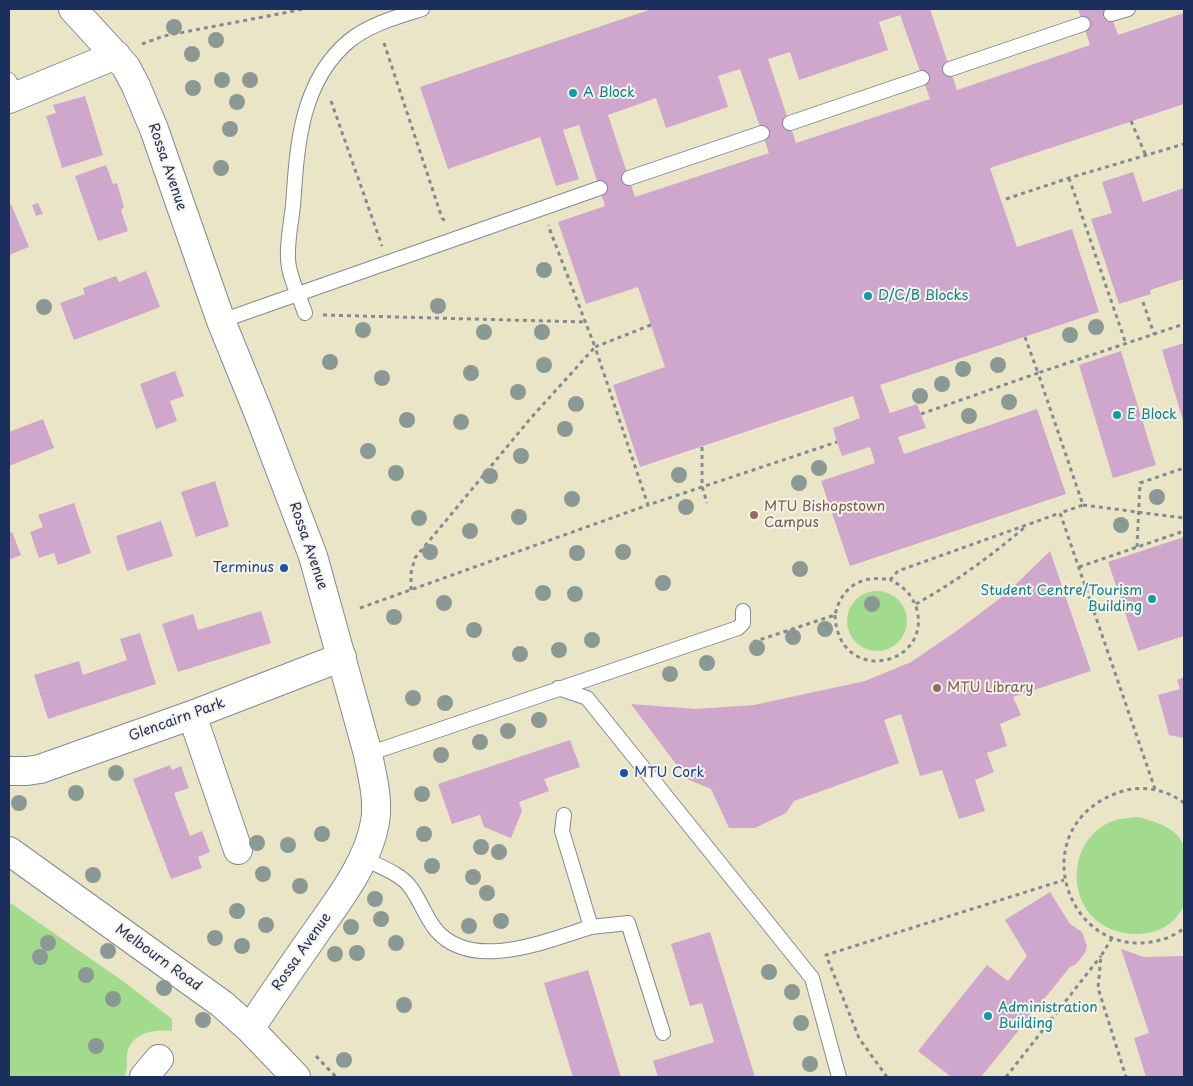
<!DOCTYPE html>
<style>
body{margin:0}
#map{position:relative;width:1193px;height:1086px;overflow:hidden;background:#ebe5c7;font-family:"Playpen Sans",sans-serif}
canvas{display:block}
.frame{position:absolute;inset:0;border:10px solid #1b2f5e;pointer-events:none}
</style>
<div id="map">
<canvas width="1193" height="1086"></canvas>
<div class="frame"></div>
</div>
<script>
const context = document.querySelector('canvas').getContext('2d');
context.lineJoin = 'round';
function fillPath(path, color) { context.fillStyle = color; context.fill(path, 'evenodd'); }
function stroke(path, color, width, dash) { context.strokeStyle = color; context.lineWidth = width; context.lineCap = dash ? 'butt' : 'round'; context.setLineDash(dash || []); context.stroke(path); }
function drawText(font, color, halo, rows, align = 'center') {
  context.font = font + ' "Playpen Sans",sans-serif'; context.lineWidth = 4; context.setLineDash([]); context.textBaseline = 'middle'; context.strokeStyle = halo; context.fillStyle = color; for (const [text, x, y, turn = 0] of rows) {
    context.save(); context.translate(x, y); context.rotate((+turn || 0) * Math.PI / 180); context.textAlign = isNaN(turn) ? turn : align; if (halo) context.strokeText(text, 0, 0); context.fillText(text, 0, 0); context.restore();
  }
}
const green = new Path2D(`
 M847 621a30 30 0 1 1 60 0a30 30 0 1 1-60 0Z
 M1138 817C1154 821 1179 828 1184 847 1187 856 1184 871 1184 881 1184 888 1187 901 1183 907 1165 945 1104 941 1085 907 1066 875 1080 829 1119 819 1125 818 1132 818 1138 817Z
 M9 902 127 984 172 1019V1031C156 1029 134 1032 128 1050 125 1059 129 1068 124 1077H9Z`);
const building = new Path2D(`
 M652 9H930L957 90 1090 45 1078 9H1109L1118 35 1184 13V104L990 168 1017 247 1072 229 1099 312 880 385 890 413 917 404 926 428 898 437 904 454 1037 409 1066 494 850 566 821 481 875 463 870 447 842 456 837 442 833 428 860 418 853 396 640 467 613 385 665 367 638 287 586 304 558 222 605 206 579 125 563 130 579 179 556 186 540 137 448 169 420 87ZM900 15 930 99 796 143 768 59 790 52 799 80 888 50 879 22ZM740 69 769 153 635 197 608 115 656 98 666 128 728 107 718 76Z
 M85 96 103 155 62 168 46 116 56 113 53 105Z
 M106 165 113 184 117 183 124 207 121 210 128 231 98 241 75 176Z
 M1133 172 1143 202 1184 188V279L1150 290 1151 294 1119 304 1091 219 1112 213 1102 182Z
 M38 203 43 214 36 216 32 205Z
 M11 204 29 247 9 255V205Z
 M146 271 160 307 74 340 60 303 85 294 83 288 116 276 119 282Z
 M1184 343V424L1162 350Z
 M1121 351 1156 465 1113 478 1079 365Z
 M175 371 184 396 170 401 177 421 156 429 140 384Z
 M43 419 54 448 9 466V432Z
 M215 481 229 526 196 537 181 492Z
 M74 503 91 553 58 565 54 553 39 558 30 532 43 527 38 515Z
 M161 521 173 556 127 571 116 536Z
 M12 532 21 555 9 560V533Z
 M1184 537V636L1138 651 1108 562Z
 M1050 551 1091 671 1013 697 1021 715 1000 724 1007 746 987 753 994 772 975 780 985 811 959 819 942 770 920 776 901 714 884 720 899 763 794 801 786 813 755 828H729L711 789 687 779 631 704 695 709 754 705 865 681 911 662 958 630 1007 593Z
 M261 611 271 643 178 672 162 624 193 614 198 630Z
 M140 633 156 684 48 719 34 675 79 661 83 675 127 660 120 639Z
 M1184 677V738L1169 735 1158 695 1180 689 1177 680Z
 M570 740 580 767 544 779 549 791 519 802 522 811 511 838 484 827 480 815 452 824 438 784Z
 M170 765 172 770 181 766 189 788 174 793 190 836 202 831 210 852 198 857 202 868 171 879 133 779Z
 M1050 892 1070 924 1082 932 1087 946 1085 953 1076 964 1070 967 981 1077H951L918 1051 987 965 1008 981 1027 956 1005 920Z
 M710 932 755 1077H658L653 1061 714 1042 702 1003 690 1006 671 944Z
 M1121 949 1144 957 1184 956V1075L1177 1077H1146L1134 1038 1149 1033Z
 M588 970 621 1077H573L544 983Z`);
const path = new Path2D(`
 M384 43 442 218 445 221
 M142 44 164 36 304 9
 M331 101 382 246
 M1131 121 1146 156
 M1069 178 1126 344
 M1006 199 1069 178 1184 144
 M1143 302 1154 334
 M323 315 585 322
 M651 325 595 347 648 505 837 442
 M1025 337 1038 373 1184 324
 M921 414 1038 373 1083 505 1060 513 1155 789
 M702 447V486L707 503
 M1083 505 1184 518
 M1137 547 1140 483 1184 468
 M1079 567 1184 531
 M411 590V573L415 558 530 419 595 347 548 225
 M916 604C955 582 990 557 1025 527
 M360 608 648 505
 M835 615C838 686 931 667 917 610 913 595 903 586 890 580
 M753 642 835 615C841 587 862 574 890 580L898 571 1060 513
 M1184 803C1168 790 1143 785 1123 791 1017 824 1068 969 1164 939 1171 937 1178 932 1184 929
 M1112 938 1101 956 1098 988 1126 1077
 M316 1056 336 1077
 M887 1077 859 1038 826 955 1064 880
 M1006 1077 1101 956`);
const service = new Path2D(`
 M1111 14 1128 9
 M950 69 1083 24
 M9 80 17 96
 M790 123 922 78
 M629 178 762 133
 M305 313C299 295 289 278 288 259 287 242 291 223 293 206 297 147 300 82 349 41 370 24 397 17 422 9
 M221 321 600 188
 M558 688 587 698 812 978 839 1077
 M368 754 738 628 743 623V611
 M363 858C378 866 402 874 411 888 421 902 425 916 436 930 473 973 548 940 591 927L562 831 564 815
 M591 927 628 923 663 1033`);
const minor = new Path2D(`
 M9 99 116 55
 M192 715 238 850
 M9 771H27L40 769 192 715 342 657
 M144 1077 159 1059`);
const tertiary = new Path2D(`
 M73 9 126 67 136 86 154 129 221 321 260 417 313 556 368 754C372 776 379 799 375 822 368 864 336 903 312 938 291 968 270 998 250 1029
 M9 851 222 1004 250 1029 296 1077`);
const trees = [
 [174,27],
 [216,40],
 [192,54],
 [222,80],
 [250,80],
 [193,88],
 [237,102],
 [230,129],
 [221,168],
 [544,270],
 [438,306],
 [44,307],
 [1096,327],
 [363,330],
 [484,332],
 [542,332],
 [1070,335],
 [330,362],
 [544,365],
 [998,365],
 [963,369],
 [471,373],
 [382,378],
 [942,384],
 [518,392],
 [920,396],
 [1009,402],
 [576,404],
 [969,416],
 [407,420],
 [461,422],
 [565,429],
 [368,451],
 [521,456],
 [819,468],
 [396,473],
 [679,475],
 [490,476],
 [799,483],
 [1157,497],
 [572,499],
 [686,507],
 [519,517],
 [419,518],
 [1121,525],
 [470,531],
 [430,552],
 [623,552],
 [577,553],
 [800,569],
 [663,583],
 [543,593],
 [575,594],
 [444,603],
 [872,604],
 [394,617],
 [825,629],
 [474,630],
 [793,637],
 [592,640],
 [757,648],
 [559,650],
 [520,654],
 [707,663],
 [670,674],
 [413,698],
 [445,703],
 [539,720],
 [508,731],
 [480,742],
 [441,755],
 [116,773],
 [76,793],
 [422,794],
 [19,803],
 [322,834],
 [424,834],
 [257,843],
 [288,845],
 [481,847],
 [499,852],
 [432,866],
 [263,874],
 [93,875],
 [473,877],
 [300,886],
 [487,893],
 [375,899],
 [237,911],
 [381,919],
 [501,921],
 [266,925],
 [469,926],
 [351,927],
 [215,938],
 [48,943],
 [396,943],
 [242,946],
 [108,951],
 [357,953],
 [335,954],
 [40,957],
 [769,972],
 [86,975],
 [164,988],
 [792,992],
 [113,999],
 [404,1005],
 [203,1020],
 [801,1023],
 [96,1046],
 [344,1060],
 [810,1064]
];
const markers = [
 [573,93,5,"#0f9aa8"],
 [868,296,5,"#0f9aa8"],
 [1117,415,5,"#0f9aa8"],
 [754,515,5,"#8d6e63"],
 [284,568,5,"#1a4fb4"],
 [1152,599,5,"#0f9aa8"],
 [937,688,5,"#8d6e63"],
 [624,773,5,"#1a4fb4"],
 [988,1016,5,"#0f9aa8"]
];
const cultureNames = [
 ["A Block",583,93],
 ["D/C/B Blocks",878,296],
 ["E Block",1127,415],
 ["Student Centre/Tourism",1142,591,"right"],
 ["Building",1142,607,"right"],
 ["Administration",998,1008],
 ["Building",998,1024]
];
const streetNames = [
 ["Rossa Avenue",167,167,71],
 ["Rossa Avenue",308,546,71],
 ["Glencairn Park",177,720,-20],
 ["Rossa Avenue",302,952,-55],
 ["Melbourn Road",158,958,36]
];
const educationNames = [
 ["MTU Bishopstown",764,507],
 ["Campus",764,523],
 ["MTU Library",947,688]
];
const transitNames = [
 ["Terminus",274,568],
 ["MTU Cork",634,773,"left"]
];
fillPath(green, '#a2db8d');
fillPath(building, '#d0a7cc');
stroke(service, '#838a92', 16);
stroke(minor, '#838a92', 30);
stroke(tertiary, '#838a92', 30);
stroke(path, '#838a92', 3, [4, 4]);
stroke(service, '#fff', 14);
stroke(minor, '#fff', 28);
stroke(tertiary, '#fff', 28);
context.fillStyle = '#8b9994';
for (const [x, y] of trees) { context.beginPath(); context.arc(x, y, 8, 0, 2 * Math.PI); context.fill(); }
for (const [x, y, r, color] of markers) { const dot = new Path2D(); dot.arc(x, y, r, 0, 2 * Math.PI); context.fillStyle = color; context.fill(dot); stroke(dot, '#f7f3e8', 2); }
drawText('14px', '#0d838f', '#f7f3e8', cultureNames, 'left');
drawText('14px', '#1b2f5e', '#f7f3e8', streetNames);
drawText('14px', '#785e54', '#f7f3e8', educationNames, 'left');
drawText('14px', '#164399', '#f7f3e8', transitNames, 'right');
</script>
